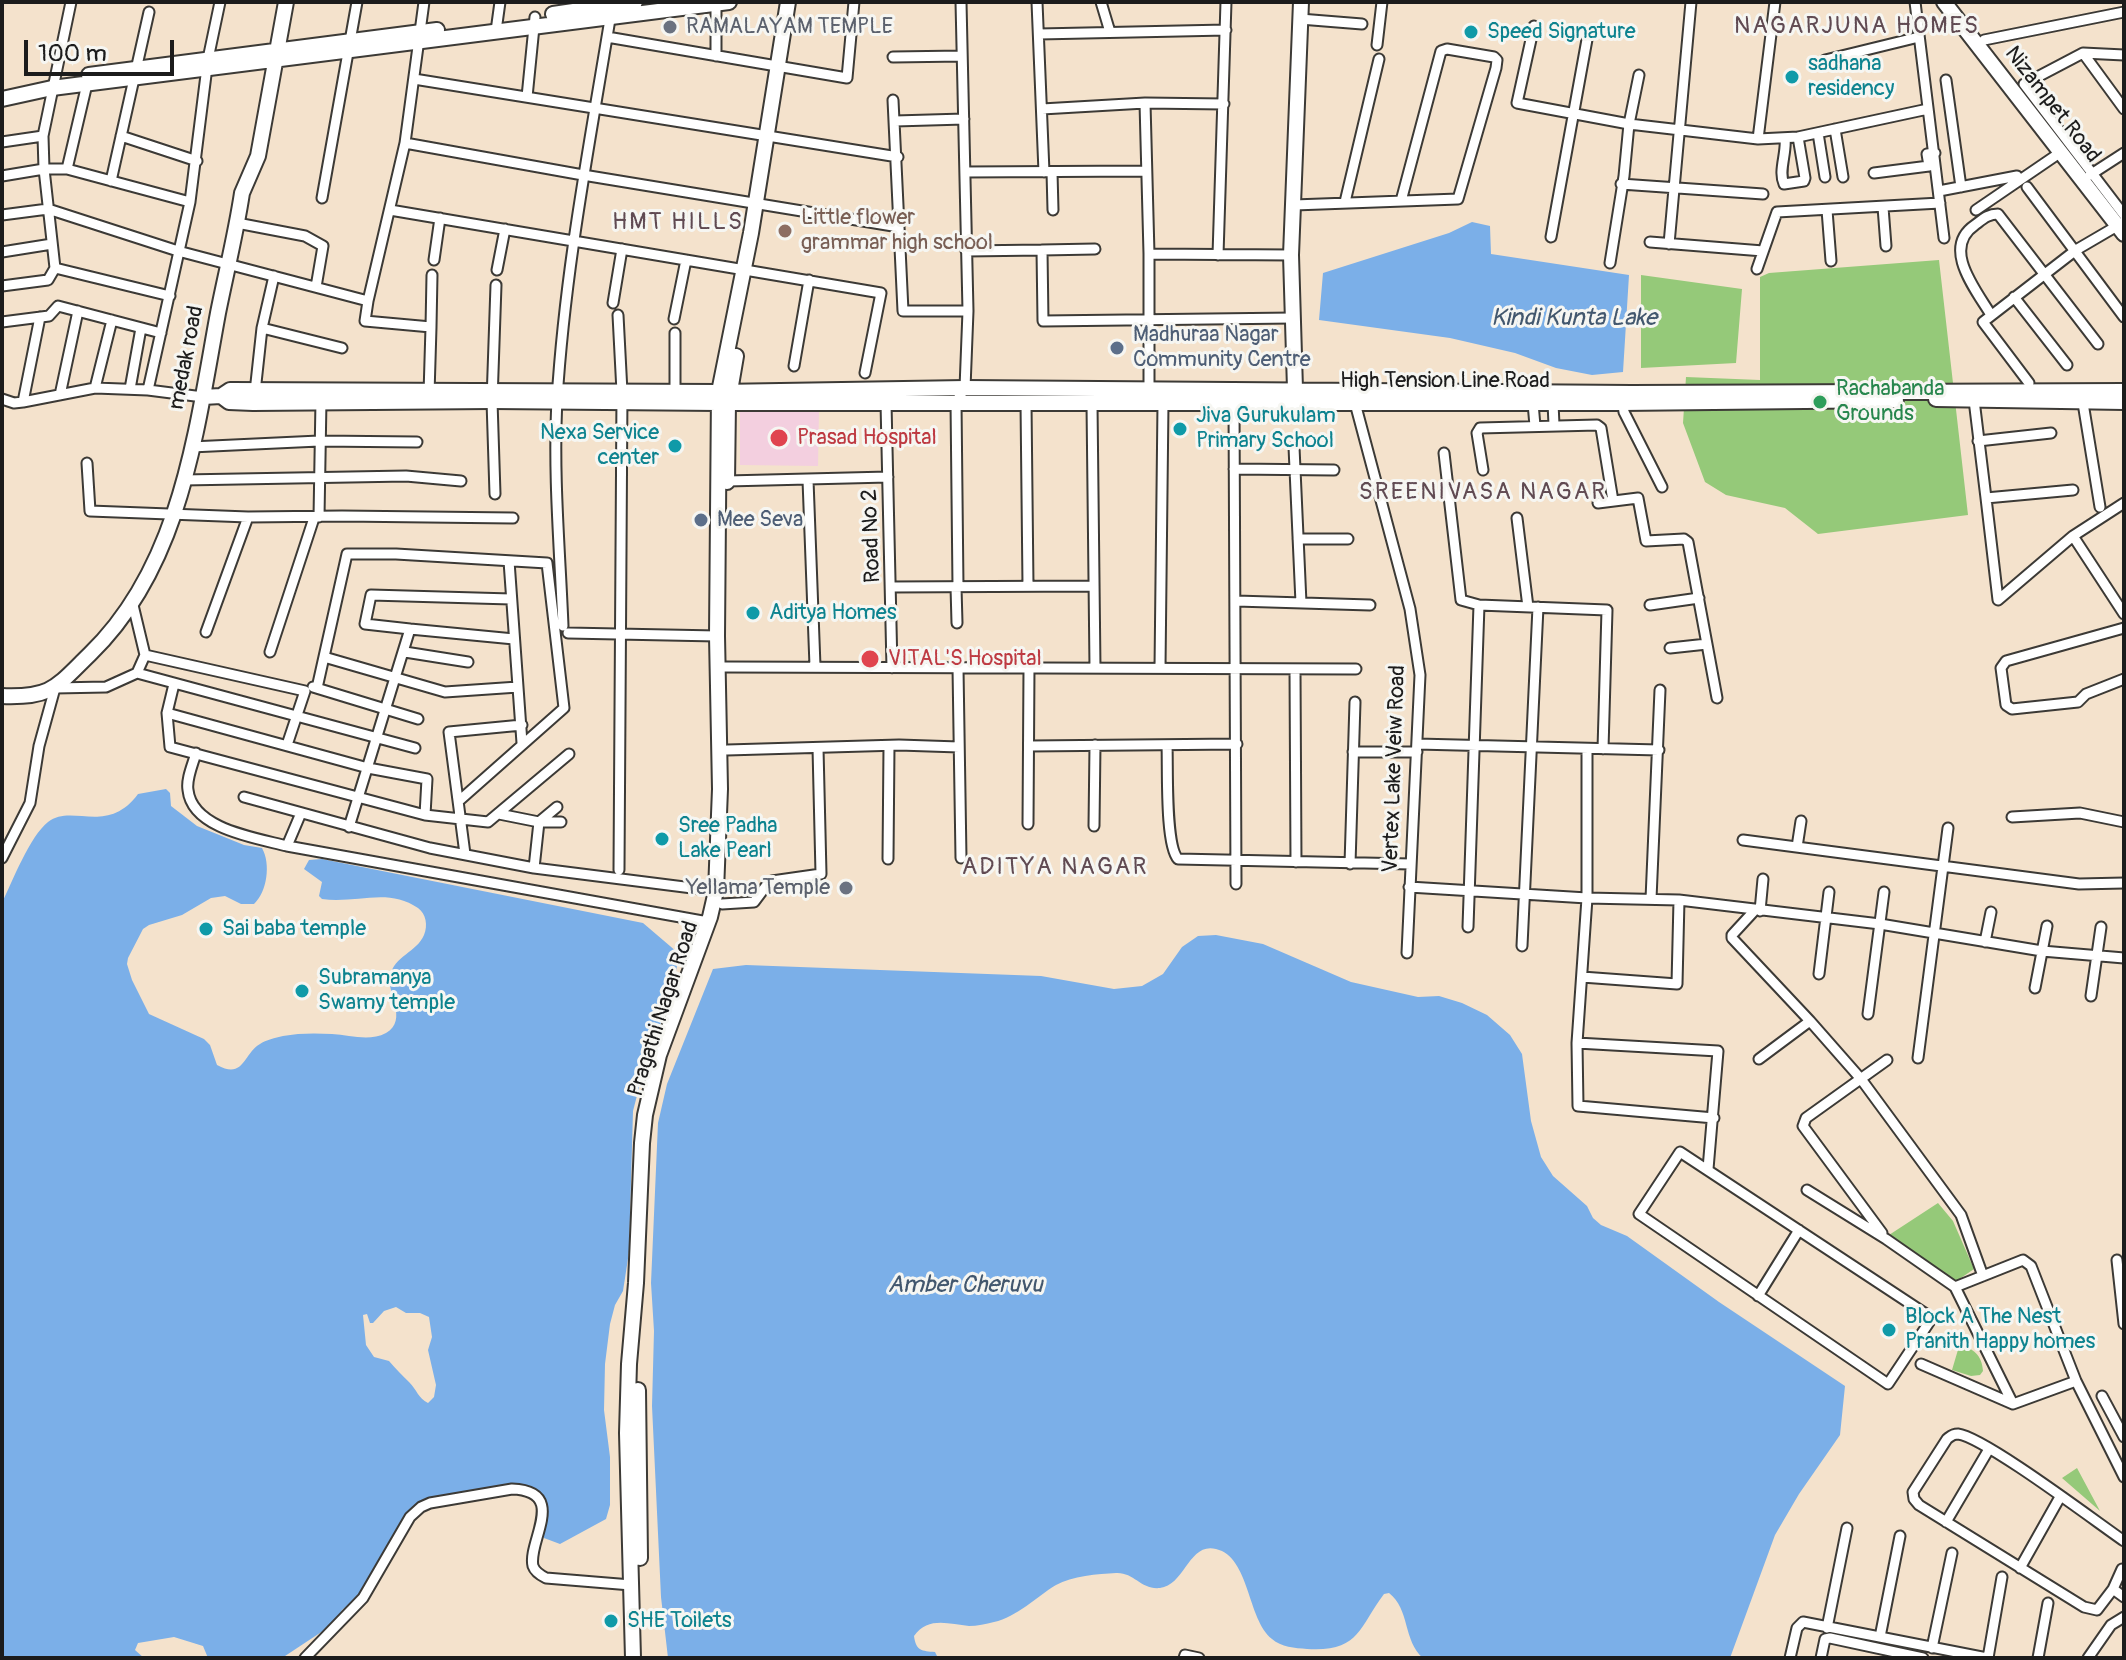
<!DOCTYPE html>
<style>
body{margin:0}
#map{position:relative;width:2126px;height:1660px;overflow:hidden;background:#f4e2cc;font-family:Pangolin,sans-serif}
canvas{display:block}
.frame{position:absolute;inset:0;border:4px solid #1c1c1c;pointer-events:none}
.scale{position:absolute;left:24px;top:40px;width:150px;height:36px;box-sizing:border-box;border:4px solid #1c1c1c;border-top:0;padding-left:10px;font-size:24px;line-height:28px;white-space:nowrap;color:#1c1c1c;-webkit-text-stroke:6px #f6f6f2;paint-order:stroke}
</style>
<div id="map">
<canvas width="2126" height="1660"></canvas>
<div class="frame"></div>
<div class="scale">100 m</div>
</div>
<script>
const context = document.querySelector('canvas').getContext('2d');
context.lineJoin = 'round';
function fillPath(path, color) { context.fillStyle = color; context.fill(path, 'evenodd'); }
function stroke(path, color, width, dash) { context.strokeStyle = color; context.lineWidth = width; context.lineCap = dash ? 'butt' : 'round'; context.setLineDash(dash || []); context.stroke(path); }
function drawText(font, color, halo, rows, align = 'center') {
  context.font = font + ' Pangolin,sans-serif'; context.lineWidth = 6; context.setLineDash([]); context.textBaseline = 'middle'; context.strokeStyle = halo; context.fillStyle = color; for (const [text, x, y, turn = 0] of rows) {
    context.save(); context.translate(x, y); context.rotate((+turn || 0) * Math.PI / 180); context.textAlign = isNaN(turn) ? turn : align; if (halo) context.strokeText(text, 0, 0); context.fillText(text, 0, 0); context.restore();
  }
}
const built = new Path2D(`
 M740 410 819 411 818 466 740 465Z`);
const green = new Path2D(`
 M1939 260 1968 515 1818 534 1785 508 1726 495 1705 482 1683 423 1686 377 1760 380V277L1769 273Z
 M1641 275 1742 289 1736 363 1641 368Z
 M1938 1203 1953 1221 1974 1269 1955 1282 1889 1235Z
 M1960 1343C1973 1350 1982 1354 1983 1371L1980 1375 1971 1376 1952 1370Z
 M2077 1468 2100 1511 2062 1478Z`);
const water = new Path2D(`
 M1472 222 1490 226 1491 254 1629 275 1623 372 1592 375 1556 368 1515 353 1450 338 1319 320 1323 273 1449 233Z
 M166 789 170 793 171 806 197 826 244 845 262 848C271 864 267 892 254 904H241L225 896 211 898 182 915 149 925 143 929 128 958 127 964 132 980 149 1014 204 1039 210 1045 217 1065C244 1080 243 1054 260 1044 266 1040 275 1038 283 1036 298 1033 316 1033 332 1034 350 1035 369 1042 386 1033 409 1020 386 992 390 976 394 956 417 952 424 935 428 925 426 914 418 908 388 887 356 904 322 899L319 896 322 882 304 869 309 860 322 859 643 923 677 952 678 960 671 999 648 1053 633 1111 629 1252 623 1291 615 1305 610 1324 605 1364 604 1410 610 1457V1505L606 1519 560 1544 544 1538C543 1524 549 1509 540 1496 519 1470 436 1503 410 1512L382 1561 373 1570 361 1595 342 1610 335 1623 282 1658H208L203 1646 174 1637 138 1643 135 1650 144 1658H2V903C12 882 30 836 48 822 72 803 107 836 138 794ZM396 1307 406 1313H420L429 1317 432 1337 428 1350 436 1385 434 1397 428 1403C418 1398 417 1390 409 1382 402 1375 396 1369 389 1361L374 1357 366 1345 363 1315 367 1314 370 1323H373L384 1311Z
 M1216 935 1263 944 1351 982 1418 997 1439 996 1462 1003 1487 1015 1510 1035 1522 1054 1531 1121 1541 1157 1553 1176 1587 1206 1593 1218 1601 1225 1627 1236 1719 1302 1845 1386 1840 1435 1799 1494 1775 1535 1730 1658H1423C1403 1641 1410 1609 1389 1593L1384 1594C1358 1629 1359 1652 1307 1649 1295 1648 1281 1647 1272 1639 1247 1619 1250 1557 1216 1549 1189 1542 1185 1585 1160 1588 1141 1590 1134 1572 1116 1573 1098 1574 1072 1576 1056 1585 1036 1597 1017 1617 994 1622 986 1624 977 1626 969 1626 949 1624 928 1616 914 1636 916 1651 922 1651 935 1652L938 1658H668L661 1597 652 1406 654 1331 651 1283 658 1123 667 1084 713 969 746 965 1041 976 1114 989 1142 986 1163 974 1182 947 1198 936Z`);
const street = new Path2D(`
 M1037 2 1044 172
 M1101 2 1110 32
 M1915 2 1944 238
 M1300 19 1362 24
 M1534 26 1517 103 1629 124 1758 139 1798 137 1928 109
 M496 31 500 2
 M1039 34 1226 30
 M607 37 847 78 854 2
 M1984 40 2124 12
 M1377 45 1382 2
 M2083 53 2024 84 2124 215
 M2124 55 2083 53 2124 109
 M716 56V4
 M893 57 962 56
 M1825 60 1919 37
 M414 79 898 157
 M1946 80 1961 187
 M87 84 67 169 190 202
 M527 97 535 17
 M893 100 903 311H968
 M1145 103 1149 254V390
 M1042 109 1145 103 1224 104
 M895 121 964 119
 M1835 129 1843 177
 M1818 133 1825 177
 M121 136 197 161
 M1785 138C1787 153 1778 171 1784 184L1804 181 1805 178 1798 137
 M1758 139 1775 2
 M2 142 43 136
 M405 143 583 175 899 227
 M965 172 1146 171
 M1052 172 1053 210
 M1874 173 1929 166 1927 154 1935 153
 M2090 175 2124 153
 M2 176 44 169H67
 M111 181 149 12
 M1621 184 1763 194
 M2027 187 2124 317
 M1939 191 2017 176
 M322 198 357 2
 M1345 202 1379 59
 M1294 205 1458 199 1496 68 1497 60 1494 57 1447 49 1441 51 1401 201
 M1883 207 1886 246
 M390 210 881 293 865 373
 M1827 210 1831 261
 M1976 210 2061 152
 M2 215 48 209 178 251 368 301 405 143 424 2
 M237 223 305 236 323 246 316 287
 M1551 237 1588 34
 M1650 242 1763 251
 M1669 244 1691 2
 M1042 250 1095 249
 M966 251 1042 250 1043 321 1293 318
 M2 252 52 244
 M1149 254 1291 255
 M1218 255 1226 2
 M434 260 440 218
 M1610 263 1624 176 1629 124 1639 75
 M55 268 170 296
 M1757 269 1777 212 1940 203
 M497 270 505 229
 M2 286 48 280 55 268 44 169 43 136 71 2
 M2014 297 2067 365
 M368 301 365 321 431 327 429 394
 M613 303 622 249
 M618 315 622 392 619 870
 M1991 315C1976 290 1941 248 1975 225 1983 219 1988 214 1998 214L2098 344
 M674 319 686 260
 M2 322 49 316 58 306 161 333
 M431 327 432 275
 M262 328 342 348
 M675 333V391
 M794 366 809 280
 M2029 383 1983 322 2076 250 2124 222
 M95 388 112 320
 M130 389 141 328
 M148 390 190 202 208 59 220 2
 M255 392 262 328 274 276
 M60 395 78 311
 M2 399 14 403 23 402 95 388 148 390 203 397
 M1622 399 1624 412 1662 487
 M1974 400 1986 498
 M23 402 40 317
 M886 403 892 668
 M1026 403 1028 586
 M1234 403 1236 884
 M1355 403 1410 609 1420 675 1407 953
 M1533 403 1535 426
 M1553 403 1554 425
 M2083 403 2100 507
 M1092 404 1095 668
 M1978 441 2051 433
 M191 447 319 441 417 442
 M1294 447 1301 603
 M1444 453 1461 600 1479 605 1607 610 1603 749
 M87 463 90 511 248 517 342 516 513 518
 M1234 469 1334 470
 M1483 470 1477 433 1480 428 1597 425 1601 428 1613 501
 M183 480 406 476 461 481
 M808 480 815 666
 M727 481 888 477
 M2073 490 1986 498 1998 600 2073 536 2124 614
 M495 494 492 401 496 285
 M1598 503 1638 498 1646 541 1684 539 1688 542 1717 698
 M319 517 321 400
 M1517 518 1528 607
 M2073 536 2124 503
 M1298 539H1348
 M509 561 522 743
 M891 587 1094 586
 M956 587 957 623
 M958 587 956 402 965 388 968 311 961 2
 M1236 601 1370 605
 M1650 605 1699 598
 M563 626C560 551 553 475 557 400 565 269 590 142 611 13
 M2124 628 2006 661 2001 668 2006 705 2012 709 2078 702 2086 694 2124 679
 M410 629 365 624 371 595 511 599
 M206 632 248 517
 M568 633 717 636
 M1670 648 1707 644
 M270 652 314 518
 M405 652 468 662
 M145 655 305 691 287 745
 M324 657 445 692 518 687
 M724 667 1356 669
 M958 668 961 858
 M1160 668 1163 403
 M1295 669 1296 862
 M137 673 415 748
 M174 684 167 713 170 747 425 815 488 822 569 754
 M313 687 418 719
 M317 688 347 554H396L547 563 564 708 460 800
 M167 713 368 768 427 779 425 815
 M1417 744 1659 750
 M1167 745C1168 768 1165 845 1178 859L1411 864
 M1030 746 1237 744
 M1587 749V898L1577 1043 1578 1106 1714 1118
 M727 750 899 745 959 747
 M1353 752H1417
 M196 753C193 764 186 779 188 790 192 829 256 838 287 846L708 922
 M244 797 430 848 534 868 716 891
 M499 814 539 822 534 868
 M2012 817 2080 813 2124 822
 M539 822 557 807
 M539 822H561
 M1028 824 1029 668
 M1094 826 1095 745
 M349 827 410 629 514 639
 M1743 840 2079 884 2124 883
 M287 846 301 813
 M1797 847 1801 821
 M465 854 449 732 522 725
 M2 858 30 803 39 746 55 688 106 687 137 673 145 655 133 605
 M888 859 889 746
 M1350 864 1355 702
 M1409 887 1587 898 1679 900 1880 924 2042 951 2124 958
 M1651 899 1660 690
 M722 904 754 902 766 886 772 881 821 874 818 748
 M1755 910 1732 935V938L1810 1021 1861 1079 1961 1215 1983 1276
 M1760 911 1763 879
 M1468 927 1479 605
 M1985 942 1991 912
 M1522 946 1538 607
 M1819 974 1829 892
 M1582 977 1677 984 1679 900
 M2035 988 2047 926
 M2091 996 2101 927
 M1868 1014 1884 892
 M1577 1043 1718 1051 1708 1169
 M1918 1058 1948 828
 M1759 1059 1810 1021
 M1680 1152 1932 1318 1888 1384 1639 1214Z
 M1807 1190 1886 1239 1955 1287 2023 1260 2031 1266 2076 1381 2124 1477
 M1882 1233 1803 1126 1806 1118 1887 1060
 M2117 1260 2124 1324
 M1955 1287 2013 1404
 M1758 1296 1799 1230
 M1921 1364 2013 1404 2076 1381
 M2102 1396 2124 1437
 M1946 1522 1989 1449
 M2124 1541C2095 1521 1984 1437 1958 1434 1952 1434 1951 1436 1947 1439L1913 1492 1914 1499 1919 1505 2084 1607 2097 1610 2113 1589 2124 1597
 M2020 1568 2060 1497
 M2113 1589 2122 1569
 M1827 1628 1847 1528
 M1880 1637 1900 1536
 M1932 1648 1952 1553
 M305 1658 363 1598 410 1517 421 1507 430 1503 512 1489C569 1491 527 1542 533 1566 535 1572 540 1575 546 1578L631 1585
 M1184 1658 1185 1655 1199 1658
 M1790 1658 1797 1628 1803 1622 1987 1658
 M1821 1658 1825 1639 1830 1638 1923 1658
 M1988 1658 2002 1577
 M2038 1658 2048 1603
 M2088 1658 2111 1625 2124 1617`);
const secondary = new Path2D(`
 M553 14 635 2
 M89 75 437 30
 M2 99 52 88 729 2
 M1295 389 1291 255 1301 2
 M221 396 229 402 253 403 492 401 718 403H1622L1896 400
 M203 397 221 396 230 390 719 392 965 388 1632 393 2124 391
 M1936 399 2124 402
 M727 482 728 403 736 356
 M2 696C52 698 56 687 90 654 181 566 196 432 218 313 226 273 236 233 242 193L258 156 286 2
 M638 1390 640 1558
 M633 1658 627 1433 629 1364 636 1283 642 1143 645 1115 659 1055 710 917 716 891 720 789 717 636 719 392 751 233 788 2`);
const primary = new Path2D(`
 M1944 2 2124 234`);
const markers = [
 [670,27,8,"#6b7280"],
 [1471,32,8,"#0f9aa8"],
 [1792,77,8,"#0f9aa8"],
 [785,231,8,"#8d6e63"],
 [1117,348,8,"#5c6f8a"],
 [1820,402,8,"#2e9e5b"],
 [1180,429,8,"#0f9aa8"],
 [779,438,10,"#e0444e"],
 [675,446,8,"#0f9aa8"],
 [701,520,8,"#5c6f8a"],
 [753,613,8,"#0f9aa8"],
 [870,659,10,"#e0444e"],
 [662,839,8,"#0f9aa8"],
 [846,888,8,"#6b7280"],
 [206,929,8,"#0f9aa8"],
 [302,991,8,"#0f9aa8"],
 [1889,1330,8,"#0f9aa8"],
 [611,1621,8,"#0f9aa8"]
];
const worshipNames = [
 ["RAMALAYAM TEMPLE",686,27],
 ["Yellama Temple",830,888,"right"]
];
const cultureNames = [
 ["Speed Signature",1487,32],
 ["sadhana",1808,64],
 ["residency",1808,89],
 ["Jiva Gurukulam",1196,416],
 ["Primary School",1196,441],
 ["Nexa Service",659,433,"right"],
 ["center",659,458,"right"],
 ["Aditya Homes",769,613],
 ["Sree Padha",678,826],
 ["Lake Pearl",678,851],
 ["Sai baba temple",222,929],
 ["Subramanya",318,978],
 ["Swamy temple",318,1003],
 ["Block A The Nest",1905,1317],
 ["Pranith Happy homes",1905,1342],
 ["SHE Toilets",627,1621]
];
const streetNames = [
 ["Nizampet Road",2052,105,52],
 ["medak road",187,358,-79],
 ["High Tension Line Road",1445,381],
 ["Road No 2",872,536,-92],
 ["Vertex Lake Veiw Road",1395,769,-88],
 ["Pragathi Nagar Road",664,1009,-72]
];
const educationNames = [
 ["Little flower",801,218],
 ["grammar high school",801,243]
];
const serviceNames = [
 ["Madhuraa Nagar",1133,335],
 ["Community Centre",1133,360],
 ["Mee Seva",717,520]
];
const leisureNames = [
 ["Rachabanda",1836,389],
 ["Grounds",1836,414]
];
const healthNames = [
 ["Prasad Hospital",797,438],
 ["VITAL'S Hospital",888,659]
];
const neighbourhoodNames = [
 ["NAGARJUNA HOMES",1857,27],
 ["HMT HILLS",678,223],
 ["SREENIVASA NAGAR",1483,493],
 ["ADITYA NAGAR",1055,868]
];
const waterNames = [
 ["Kindi Kunta Lake",1574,319],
 ["Amber Cheruvu",965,1286]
];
fillPath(built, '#f3cfdf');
fillPath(green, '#95c979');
fillPath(water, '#7bafe8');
stroke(street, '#3c3a36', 13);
stroke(secondary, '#3c3a36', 18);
stroke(primary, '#3c3a36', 18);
stroke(street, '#fff', 9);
stroke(secondary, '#fff', 14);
stroke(primary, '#fff', 14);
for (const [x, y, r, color] of markers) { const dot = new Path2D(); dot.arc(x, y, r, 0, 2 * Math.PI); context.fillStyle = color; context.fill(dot); stroke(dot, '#f6f6f2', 3); }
drawText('22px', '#5b616d', '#f6f6f2', worshipNames, 'left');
drawText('22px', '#0d838f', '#f6f6f2', cultureNames, 'left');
drawText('22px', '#1c1c1c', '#f6f6f2', streetNames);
drawText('22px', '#785e54', '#f6f6f2', educationNames, 'left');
drawText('22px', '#4e5e75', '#f6f6f2', serviceNames, 'left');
drawText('22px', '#27864d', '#f6f6f2', leisureNames, 'left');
drawText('22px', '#be3a42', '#f6f6f2', healthNames, 'left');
context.letterSpacing = '2px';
drawText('24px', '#604a52', '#f6f6f2', neighbourhoodNames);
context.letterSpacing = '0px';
drawText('italic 24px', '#42576e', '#f6f6f2', waterNames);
</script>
